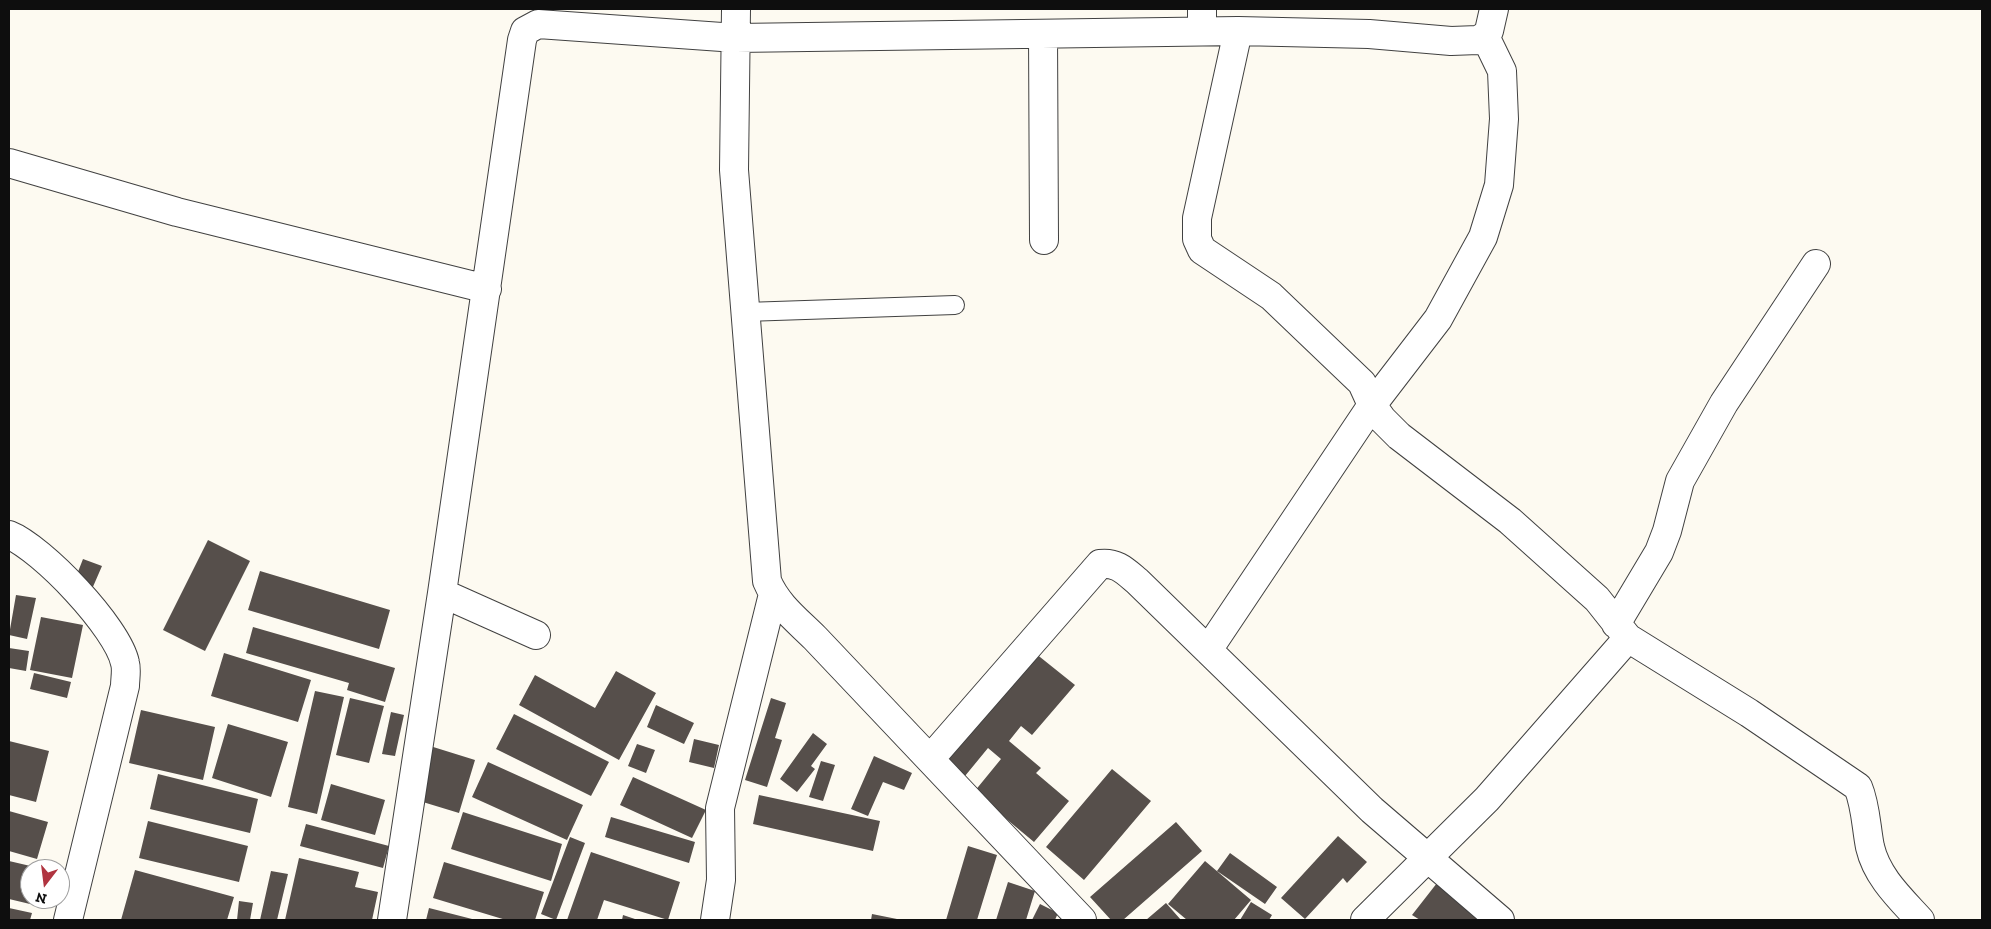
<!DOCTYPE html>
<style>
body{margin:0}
#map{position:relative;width:1991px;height:929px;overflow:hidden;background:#fdfaf1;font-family:"Zilla Slab",serif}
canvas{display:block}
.frame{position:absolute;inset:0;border:10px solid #0e0e0e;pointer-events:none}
.north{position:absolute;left:20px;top:859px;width:50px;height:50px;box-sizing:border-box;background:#fff;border:1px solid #9f9f9f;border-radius:50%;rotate:195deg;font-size:14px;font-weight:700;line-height:20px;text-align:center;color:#0e0e0e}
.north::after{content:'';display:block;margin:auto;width:18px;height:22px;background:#b03440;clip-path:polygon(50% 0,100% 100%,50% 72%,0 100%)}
</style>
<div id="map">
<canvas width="1991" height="929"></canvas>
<div class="frame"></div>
<div class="north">N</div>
</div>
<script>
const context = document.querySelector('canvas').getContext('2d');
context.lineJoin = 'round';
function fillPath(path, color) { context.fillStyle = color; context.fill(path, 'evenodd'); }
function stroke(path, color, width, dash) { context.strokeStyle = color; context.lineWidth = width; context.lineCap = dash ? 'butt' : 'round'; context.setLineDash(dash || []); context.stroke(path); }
const building = new Path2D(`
 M208 540 250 561 205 651 163 630Z
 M83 559 102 566 92 589 74 582Z
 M260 571 390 610 379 649 248 610Z
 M16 595 36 598 27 639 9 635Z
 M41 617 83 625 72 678 30 670Z
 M253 627 395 668 385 702 347 690 349 683 246 653Z
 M9 648 29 651 26 671 9 668Z
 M224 653 311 680 298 722 211 696Z
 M1035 653 1075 685 1032 735 1021 726 1009 741 1041 768 1036 773 1069 801 1034 842 974 792 1001 759 988 748 965 776 945 759Z
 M616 671 656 693 619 760 519 705 535 675 595 708Z
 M34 673 71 682 67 698 30 689Z
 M315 691 344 697 317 814 288 807Z
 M350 698 384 706 369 763 336 755Z
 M771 698 786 703 775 738 782 740 767 787 745 780Z
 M656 705 694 723 684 744 647 727Z
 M141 710 215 727 203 780 129 763Z
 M391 712 404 715 395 756 382 754Z
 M514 714 609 762 591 796 496 749Z
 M228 724 288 742 271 797 212 778Z
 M813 733 827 744 811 766 815 769 797 792 780 779Z
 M694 739 719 745 714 768 689 762Z
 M9 741 49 751 36 802 9 795Z
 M637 744 655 750 646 773 628 766Z
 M430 746 475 760 459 813 413 799Z
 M874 756 912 773 904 790 883 782 868 816 851 809Z
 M821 761 835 765 823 801 809 797Z
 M488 762 583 805 567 840 472 797Z
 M1112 769 1151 801 1084 880 1046 847Z
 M158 774 258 799 250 833 150 809Z
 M633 777 706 810 692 838 620 805Z
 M331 784 385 800 375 835 321 820Z
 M759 795 880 821 873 851 753 824Z
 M9 811 48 822 37 859 9 851Z
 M463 812 562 844 551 881 451 849Z
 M611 817 695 842 689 863 605 837Z
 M148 821 248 846 239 882 139 858Z
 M1176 822 1202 851 1123 920H1111L1090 897Z
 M306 824 389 846 383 868 300 846Z
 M1338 836 1367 862 1347 883 1343 878 1305 919 1281 898Z
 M570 837 585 843 556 920 541 914Z
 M968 846 997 855 977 920H946Z
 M591 852 680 882 668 920 604 900 597 920H567Z
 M1230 853 1277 887 1265 904 1217 871Z
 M299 858 359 872 355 887 378 892 372 920H285Z
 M9 861 39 868 30 869V904L9 899Z
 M1205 861 1251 900 1234 920H1187L1168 904Z
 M444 862 544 892 535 920H506L433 898Z
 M135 870 234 897 227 920H121Z
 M271 871 288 874 277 920H260Z
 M1008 882 1035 891 1026 920H996Z
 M1437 883 1487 920H1420L1412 915Z
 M239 901 253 903 250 920H237Z
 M1251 902 1272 915 1269 920H1240Z
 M1166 903 1181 920H1146Z
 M1040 904 1058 913 1055 920H1032Z
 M9 908 32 913 30 920H9Z
 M429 908 476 920H426Z
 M872 914 897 919V920H871Z
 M623 915 638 920H622Z`);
const service = new Path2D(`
 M745 312 955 305`);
const minor = new Path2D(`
 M736 9 734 170 767 581C777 605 797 620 815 638L1082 920
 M1202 9V31
 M1238 31 1197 218V239L1202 250 1271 296 1362 383 1372 405 1382 419 1399 436 1510 521 1597 599 1628 638 1749 713 1858 787C1866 806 1866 827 1870 847 1877 877 1900 898 1920 920
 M1043 34 1044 240
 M9 163 177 212 487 289
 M9 535C42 548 118 628 125 663 127 670 125 679 125 686L68 920
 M442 593 536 635
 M1616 624 1659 552 1667 531 1680 481 1724 403 1816 264
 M1208 650 1372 405 1438 319 1483 237 1499 185 1504 119 1502 71 1485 36
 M930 759 1100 564C1117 562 1125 571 1137 581L1372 810 1500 920
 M392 920 442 593 522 40 525 31 538 24 736 38 1238 31 1369 34 1451 41 1478 40 1485 36 1489 31 1494 9
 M715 920 721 880 720 808 773 594
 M1365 920 1487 799 1628 638`);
fillPath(building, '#564f4b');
stroke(service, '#414141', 20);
stroke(minor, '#414141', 30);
stroke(service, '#fff', 18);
stroke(minor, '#fff', 28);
</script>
